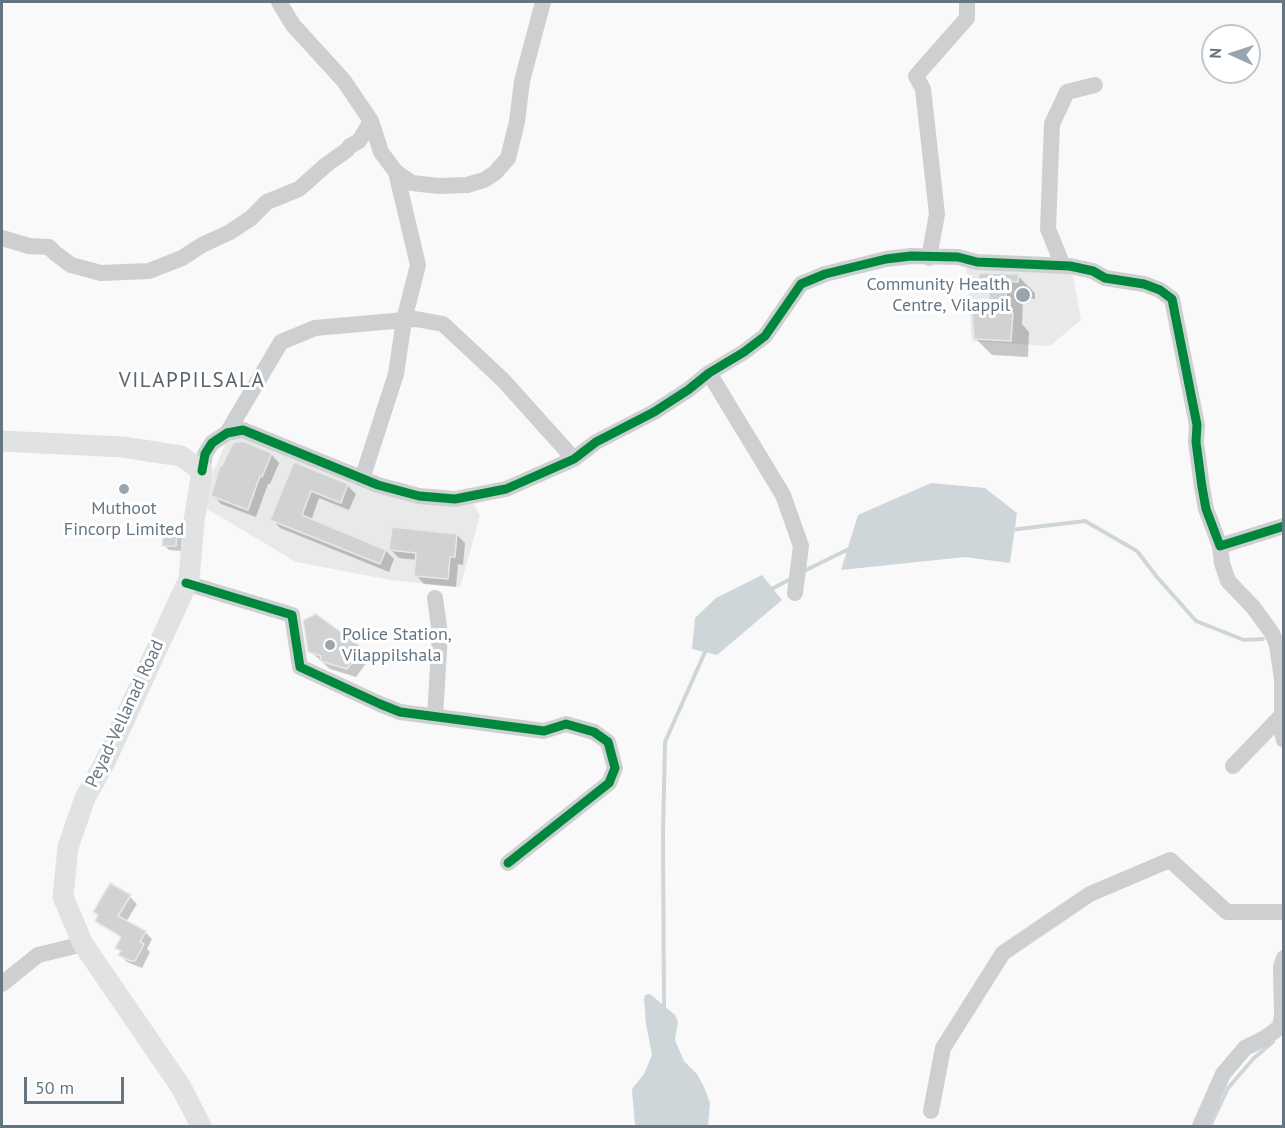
<!DOCTYPE html>
<html>
<head>
<meta charset="utf-8">
<style>
  body { margin:0 }
  #map { position:relative; width:1285px; height:1128px; overflow:hidden; background:#f9f9f9; font-family:"PT Sans",sans-serif }
  canvas { display:block }
  .frame { position:absolute; inset:0; border:3px solid #657683; pointer-events:none }
  .north { position:absolute; left:1201px; top:24px; width:60px; height:60px; box-sizing:border-box; background:#fff; border:2px solid #c1c8cd; border-radius:50%; rotate:273deg; font-size:16px; font-weight:700; line-height:24px; text-align:center; color:#657683 }
  .north::after { content:''; display:block; margin:auto; width:21px; height:27px; background:#99a4ac; clip-path:polygon(50% 0,100% 100%,50% 72%,0 100%) }
  .scale { position:absolute; left:24px; top:1077px; width:100px; height:27px; box-sizing:border-box; border:3px solid #657683; border-top:0; padding-left:8px; font-size:18px; line-height:21px; white-space:nowrap; color:#657683; -webkit-text-stroke:4px #fff; paint-order:stroke }
</style>
</head>
<body>
<div id="map">
<canvas width="1285" height="1128"></canvas>
<div class="frame"></div>
<div class="north">N</div>
<div class="scale">50 m</div>
</div>
<script>
const ctx = document.querySelector('canvas').getContext('2d');
ctx.lineJoin = 'round';
function fillPath(path, color) {
  ctx.fillStyle = color;
  ctx.fill(path, 'evenodd');
}
function poly(rows) {
  const path = new Path2D();
  for (const r of rows) {
    path.moveTo(r[0], r[1]);
    for (let i = 2; i < r.length; i += 2) path.lineTo(r[i], r[i + 1]);
  }
  return path;
}
function stroke(path, color, width, dash) {
  ctx.strokeStyle = color;
  ctx.lineWidth = width;
  ctx.lineCap = dash ? 'butt' : 'round';
  ctx.setLineDash(dash || []);
  ctx.stroke(path);
}
function label(font, color, halo, rows, align = 'center') {
  ctx.font = font + ' "PT Sans",sans-serif';
  ctx.lineWidth = 6;
  ctx.setLineDash([]);
  ctx.textBaseline = 'middle';
  ctx.strokeStyle = halo;
  ctx.fillStyle = color;
  for (const [text, x, y, turn = 0] of rows) {
    ctx.save();
    ctx.translate(x, y);
    ctx.rotate((+turn || 0) * Math.PI / 180);
    ctx.textAlign = isNaN(turn) ? turn : align;
    if (halo) ctx.strokeText(text, 0, 0);
    ctx.fillText(text, 0, 0);
    ctx.restore();
  }
}
fillPath(poly([
  [966,263,1072,270,1081,320,1050,346,972,341],
  [241,434,356,482,473,503,480,516,460,587,391,580,296,562,199,504,229,436]
]), '#e8e9e9');
fillPath(poly([
  [931,483,985,488,1017,513,1010,563,965,557,841,570,858,515],
  [762,575,782,600,717,655,692,649,695,618,716,598],
  [650,994,675,1015,678,1022,675,1040,684,1061,697,1074,704,1087,710,1103,708,1126,635,1126,632,1089,644,1074,652,1055,646,1024,644,1000,645,995]
]), '#ced6d9');
fillPath(poly([
  [1018,276,1035,293,1035,299,1023,298,1022,324,1029,332,1028,357,992,355,975,338,990,314,991,292,980,281],
  [271,454,279,463,270,484,268,484,256,517,221,504,213,495],
  [294,464,347,485,356,494,349,510,319,498,311,521,386,551,394,559,389,572,280,528,272,519],
  [177,529,182,535,181,551,169,550,164,545],
  [457,535,465,543,463,565,458,564,456,587,424,584,416,575,417,560,399,558,391,550],
  [316,616,370,658,356,677,330,669,310,651],
  [130,897,137,904,126,922,145,932,152,939,147,949,150,952,142,968,127,962,120,955,122,952,117,948,128,940,102,924,102,927,96,921,99,916,95,912]
]), '#0003');
stroke(poly([
  [1010,530,1085,521,1137,551,1157,577,1196,621,1244,640,1263,639],
  [804,571,851,548],
  [770,590,792,578],
  [664,1007,663,834,665,742,705,652,708,649],
  [1210,1126,1228,1088,1254,1058,1273,1042]
]), '#ced6d9', 4);
const building = poly([
  [979,273,1019,274,1018,282,1007,281,1005,313,1013,313,1011,341,974,339,972,312,988,312,990,282,978,282,979,273],
  [242,441,272,453,262,477,260,476,248,510,211,496,220,465,222,466,233,443,242,441],
  [294,462,348,484,341,503,311,491,302,515,386,550,380,564,270,520,294,462],
  [164,527,177,528,176,546,162,546,164,527],
  [392,527,457,534,455,557,450,557,448,579,414,576,416,553,389,550,392,527],
  [316,614,363,648,347,669,320,661,321,656,308,652,303,620,316,614],
  [110,883,131,895,118,916,146,931,140,942,144,944,135,961,130,961,118,955,121,951,115,948,121,937,95,921,98,915,93,912,110,883]
]);
fillPath(building, '#d0d2d3');
stroke(building, '#e8e8e8', 1.5);
stroke(poly([
  [279,2,293,25,344,81,371,121,381,152,396,172,412,183,439,186,467,185,484,180,495,173,508,158,517,122,522,81,543,2],
  [2,238,29,246,49,247,55,253,71,265,101,273,149,271,182,258,202,245,230,232,251,218,267,202,299,189,326,165,347,150,350,146,359,141,371,121],
  [929,258,937,214,923,89,916,76,967,18,967,2],
  [1063,266,1048,229,1052,124,1067,92,1095,85],
  [709,373,783,495,801,546,795,593],
  [227,433,281,342,315,328,416,319,443,324,503,380,574,459],
  [202,471,205,454,212,443,227,433,243,430,378,485,419,496,455,499,506,489,574,459,596,442,654,412,688,390,709,373,744,352,765,336,801,284,825,274,886,259,911,256,958,257,977,262,1070,266,1093,271,1105,278,1144,284,1160,290,1172,299,1197,425,1196,442,1202,487,1206,509,1220,546,1284,526],
  [362,479,396,374,404,320,418,265,396,172],
  [1220,546,1222,563,1228,581,1253,607,1272,633,1277,645,1282,679,1282,732,1284,740],
  [186,583,292,615,300,667,380,704,400,712,544,731,566,724,594,732,608,742,615,768,609,783,508,863],
  [435,598,440,634,435,716],
  [1233,766,1282,715],
  [2,984,38,955,83,944],
  [931,1111,943,1048,1003,953,1090,894,1170,860,1227,912,1284,912],
  [1200,1126,1223,1074,1245,1048,1265,1038,1280,1027,1282,1016,1281,967,1284,958]
]), '#cecfd0', 16);
stroke(poly([
  [2,441,123,447,181,456,202,471,194,521,189,579,104,764,85,798,68,847,63,897,83,944,181,1087,201,1126]
]), '#e1e2e2', 21);
stroke(poly([
  [202,471,205,454,212,443,227,433,243,430,378,485,419,496,455,499,506,489,574,459,596,442,654,412,688,390,709,373,744,352,765,336,801,284,825,274,886,259,911,256,958,257,977,262,1070,266,1093,271,1105,278,1144,284,1160,290,1172,299,1197,425,1196,442,1202,487,1206,509,1220,546,1284,526],
  [186,583,292,615,300,667,380,704,400,712,544,731,566,724,594,732,608,742,615,768,609,783,508,863]
]), '#00873e', 9);
for (const [x, y, r, color] of [
  [1023,295,8,"#99a4ac"],
  [124,489,6,"#99a4ac"],
  [330,645,6,"#99a4ac"]
]) {
  const dot = new Path2D();
  dot.arc(x, y, r, 0, 2 * Math.PI);
  ctx.fillStyle = color;
  ctx.fill(dot);
  stroke(dot, '#fff', 2);
}
label('18px', '#657683', '#fff', [
  ["Community Health",1010,285],
  ["Centre, Vilappil",1010,306],
  ["Muthoot",124,509,"center"],
  ["Fincorp Limited",124,530,"center"],
  ["Police Station,",342,635,"left"],
  ["Vilappilshala",342,656,"left"]
], 'right');
label('18px', '#657683', '#fff', [
  ["Peyad-Vellanad Road",125,714,-65]
]);
ctx.letterSpacing = '1.5px';
label('21px', '#57646e', '#fff', [
  ["VILAPPILSALA",192,381]
]);
ctx.letterSpacing = '0px';
</script>
</body>
</html>
